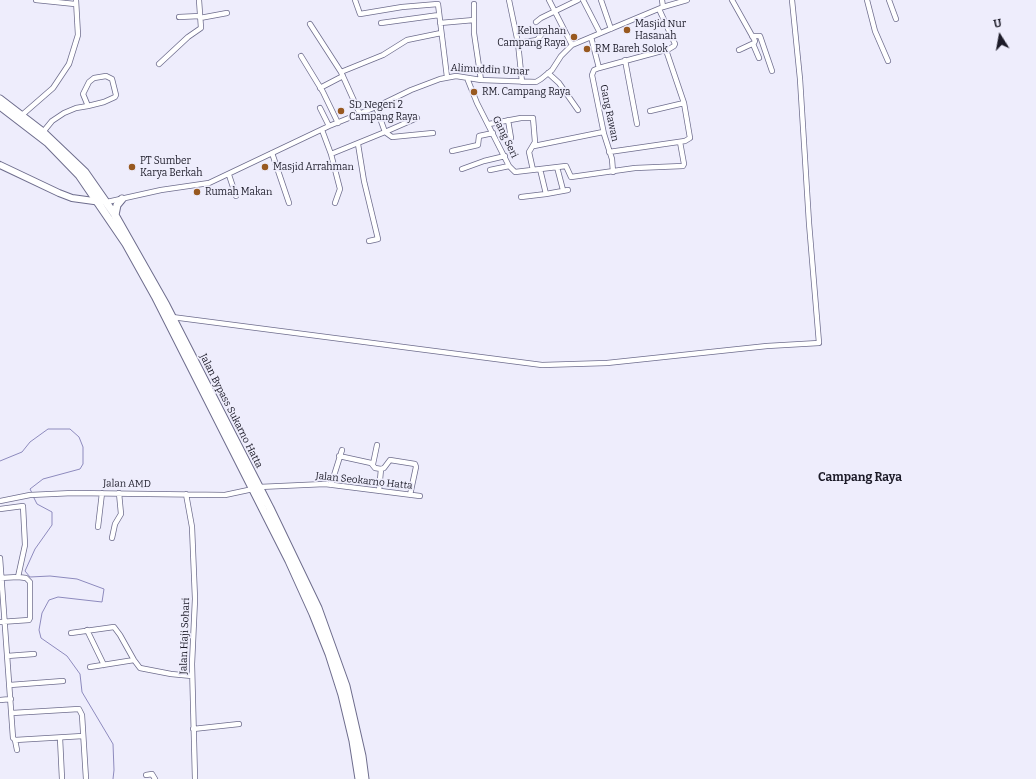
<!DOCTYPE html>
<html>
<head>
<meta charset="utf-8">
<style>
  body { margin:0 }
  #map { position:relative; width:1036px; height:779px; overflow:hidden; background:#eeedfc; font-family:Bitter,serif }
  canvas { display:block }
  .north { position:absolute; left:980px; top:16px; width:40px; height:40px; -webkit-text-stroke:3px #eeedfc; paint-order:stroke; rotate:349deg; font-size:11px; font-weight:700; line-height:16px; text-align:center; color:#1c1b28 }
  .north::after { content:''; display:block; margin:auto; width:14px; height:18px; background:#1c1b28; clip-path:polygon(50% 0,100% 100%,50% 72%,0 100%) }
</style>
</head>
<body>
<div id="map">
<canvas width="1036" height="779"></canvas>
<div class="north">U</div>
</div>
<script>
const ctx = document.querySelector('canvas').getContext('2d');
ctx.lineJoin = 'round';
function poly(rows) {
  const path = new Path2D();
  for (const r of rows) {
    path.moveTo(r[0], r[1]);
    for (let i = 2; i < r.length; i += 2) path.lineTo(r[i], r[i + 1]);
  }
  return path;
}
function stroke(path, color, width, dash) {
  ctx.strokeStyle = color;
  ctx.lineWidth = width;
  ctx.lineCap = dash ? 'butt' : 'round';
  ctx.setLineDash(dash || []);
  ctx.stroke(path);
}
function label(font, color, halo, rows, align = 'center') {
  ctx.font = font + ' Bitter,serif';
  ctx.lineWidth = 3.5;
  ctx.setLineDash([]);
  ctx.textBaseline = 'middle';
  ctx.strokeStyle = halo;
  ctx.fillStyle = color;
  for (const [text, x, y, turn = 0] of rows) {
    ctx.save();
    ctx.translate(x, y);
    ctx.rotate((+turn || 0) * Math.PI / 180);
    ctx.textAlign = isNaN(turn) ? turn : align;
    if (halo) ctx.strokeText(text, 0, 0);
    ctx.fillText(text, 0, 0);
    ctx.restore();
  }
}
stroke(poly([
  [0,461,22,452,30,442,48,429,70,429,79,437,83,447,83,464,80,469,43,479,30,489,32,493],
  [33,496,37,504,52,512,52,525,35,549,25,571,30,577,50,576,77,579,104,589,102,602,58,597,49,600,42,613,39,630,41,638,67,656,80,674,82,692,113,744,114,770,113,779]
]), '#8d8abd', 1);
const minor = poly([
  [36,0,75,4],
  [355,0,360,14,402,7,438,4,447,77],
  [509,0,518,43,522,82],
  [549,0,572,45],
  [583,0,600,33],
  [601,0,611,29],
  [662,0,663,7],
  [732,0,755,41,754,43,739,50],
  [867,0,875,31,888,61],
  [889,0,896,19],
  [474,4,474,33,481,80],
  [179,17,200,16],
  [200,18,227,13],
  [536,22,541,18,578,0],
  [381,23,439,15],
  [440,23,474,20],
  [310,24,341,72,360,114],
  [752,36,760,36,772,71],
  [591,37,599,68,594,70,592,75,604,134,612,159,613,172],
  [518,43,537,40,544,31],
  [753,44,759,58],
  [301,56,323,92,338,123],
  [625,60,637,124],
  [159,64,188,37,201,28,199,0],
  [599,68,669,49,674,46,675,44,659,9],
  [341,72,383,55,407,40,441,33],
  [548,73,559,83,578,110],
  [467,78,477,103,509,166,515,172,566,166,571,177,635,168,683,166,684,164,680,142],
  [320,88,343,76],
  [320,108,329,126],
  [650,111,684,103],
  [22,115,53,88,69,64,78,35,76,0],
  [417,118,385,132,392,137,433,133],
  [508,120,511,138],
  [489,124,521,118,533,118,535,142,529,152,533,170],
  [322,130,331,154,340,189,335,203],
  [43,132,52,121,64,113,76,108,88,106,104,102,115,97,116,95,112,79,106,76,94,78,89,82,83,94,88,106],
  [358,144,364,181,378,239,369,241],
  [534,146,603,132],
  [452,151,478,145,479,136,493,133],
  [609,152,685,141,690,138,684,103,666,50],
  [272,153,289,203],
  [331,154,385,132,376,107],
  [557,167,563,190],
  [462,169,484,161,505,156],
  [540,169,546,194,568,190],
  [490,170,509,166],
  [229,175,236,196],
  [521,197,546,194],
  [107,202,161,190,209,183,329,126,376,107,411,90,440,79,456,76,481,80,536,82,541,79,552,70,561,56,572,45,663,7,687,0],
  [172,317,542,365,607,363,767,346,819,343,809,223,800,79,792,0],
  [339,456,371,463,375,468,381,469,379,491],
  [373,464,377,445],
  [381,469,384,468,390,460,415,464,416,467,410,495],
  [331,485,342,450],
  [259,487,325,484,420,496],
  [186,494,192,527,195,599,192,664,195,779],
  [0,501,30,495,73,493,225,495,253,489],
  [0,509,23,506,25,545,18,577,0,578],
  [98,527,102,493],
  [112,538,115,524,121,514,119,493],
  [0,558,13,738,15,740,17,750],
  [0,622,29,620,30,618,30,582,26,578,18,577],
  [87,630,104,665],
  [71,633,114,627,120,635,134,660,140,668,171,674,192,676],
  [7,656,34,654],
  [90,667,134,660],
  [10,685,63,681],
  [0,700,11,699],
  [12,713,79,709,82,715,86,779],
  [193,729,239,724],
  [60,738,62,779],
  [15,740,83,736],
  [146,775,152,774,155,779]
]);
const major = poly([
  [0,165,59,193,72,198,101,202]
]);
const highway = poly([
  [0,99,43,132,85,172,115,215,166,305,270,508,318,608,346,686,362,756,365,779],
  [0,106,48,143,79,175,126,244,155,296,289,561,313,614,329,654,342,695,353,741,359,779],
  [115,215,117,205,122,199]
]);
stroke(minor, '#6e6d8d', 6);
stroke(major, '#6e6d8d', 8);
stroke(highway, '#6e6d8d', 9);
stroke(minor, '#fff', 4.5);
stroke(major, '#fff', 6);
stroke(highway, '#fff', 7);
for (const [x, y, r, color] of [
  [627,30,4,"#985920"],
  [574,37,4,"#985920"],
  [587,49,4,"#985920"],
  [474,92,4,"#985920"],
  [341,111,4,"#985920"],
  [132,167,4,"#985920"],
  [265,167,4,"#985920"],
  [197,192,4,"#985920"]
]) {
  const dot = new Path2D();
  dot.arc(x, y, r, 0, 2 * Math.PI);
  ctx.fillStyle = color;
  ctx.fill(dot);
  stroke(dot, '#eeedfc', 1.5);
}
label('10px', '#1c1b28', '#eeedfc', [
  ["Masjid Nur",635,24],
  ["Hasanah",635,36],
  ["Kelurahan",566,31,"right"],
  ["Campang Raya",566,43,"right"],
  ["RM Bareh Solok",595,49],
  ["RM. Campang Raya",482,92],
  ["SD Negeri 2",349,105],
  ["Campang Raya",349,117],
  ["PT Sumber",140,161],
  ["Karya Berkah",140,173],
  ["Masjid Arrahman",273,167],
  ["Rumah Makan",205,192]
], 'left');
label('10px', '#1c1b28', '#eeedfc', [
  ["Alimuddin Umar",490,70,3],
  ["Gang Rawan",609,113,78],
  ["Gang Seri",505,137,64],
  ["Jalan Bypass Sukarno Hatta",231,411,63],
  ["Jalan Seokarno Hatta",364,481,6],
  ["Jalan AMD",127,484,1],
  ["Jalan Haji Sohari",185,636,-88]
]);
label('bold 12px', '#1c1b28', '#eeedfc', [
  ["Campang Raya",860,478]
]);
</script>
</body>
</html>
